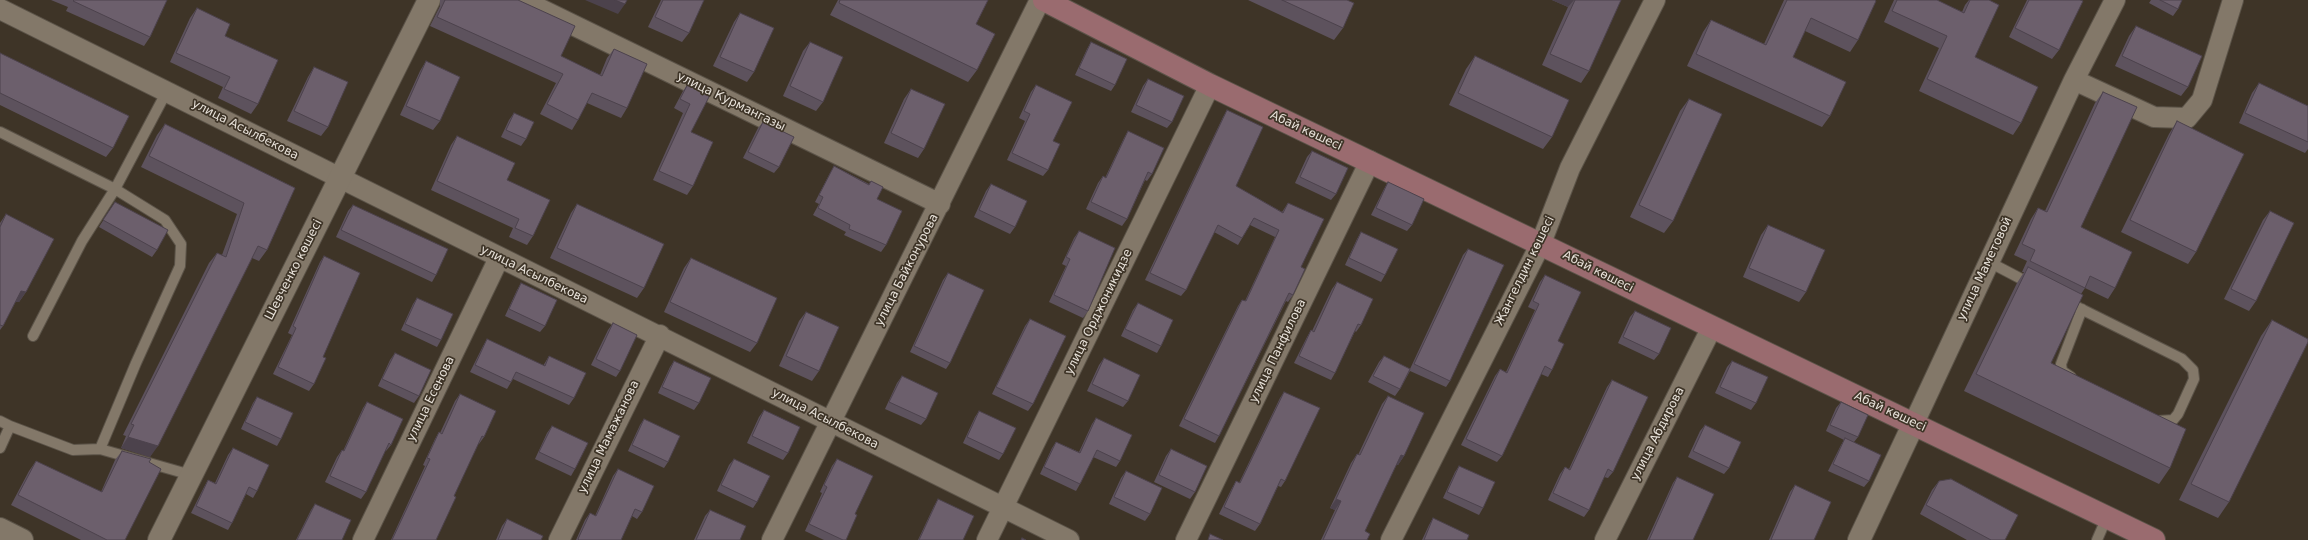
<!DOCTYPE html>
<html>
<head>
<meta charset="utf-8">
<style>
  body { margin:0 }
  canvas { display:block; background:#3e3427 }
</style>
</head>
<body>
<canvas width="2308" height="540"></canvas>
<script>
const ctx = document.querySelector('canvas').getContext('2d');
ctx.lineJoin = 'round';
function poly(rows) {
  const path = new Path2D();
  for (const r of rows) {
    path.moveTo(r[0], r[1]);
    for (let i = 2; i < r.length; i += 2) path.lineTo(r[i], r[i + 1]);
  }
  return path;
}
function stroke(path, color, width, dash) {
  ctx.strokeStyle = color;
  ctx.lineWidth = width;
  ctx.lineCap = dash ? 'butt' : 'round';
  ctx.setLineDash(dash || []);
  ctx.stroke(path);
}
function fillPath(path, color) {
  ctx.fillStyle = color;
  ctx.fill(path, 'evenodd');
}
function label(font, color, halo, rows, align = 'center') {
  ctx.font = font + ' "DejaVu Sans",sans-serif';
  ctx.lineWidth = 3.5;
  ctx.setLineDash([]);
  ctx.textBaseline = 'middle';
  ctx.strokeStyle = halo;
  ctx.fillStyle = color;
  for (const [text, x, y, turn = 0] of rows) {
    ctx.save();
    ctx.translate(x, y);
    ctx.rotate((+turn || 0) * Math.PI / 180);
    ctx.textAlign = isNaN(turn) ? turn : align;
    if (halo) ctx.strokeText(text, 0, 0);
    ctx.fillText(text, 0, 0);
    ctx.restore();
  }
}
const service = poly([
  [0,132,115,189,167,91],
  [1989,262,2031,284],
  [2065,301,2182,359,2193,370,2194,379,2178,414,2173,420,2158,421],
  [33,336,82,241,115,189,165,220,181,244,180,266,136,363,100,449],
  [2071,377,2062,371,2061,364,2082,309],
  [0,421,10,426,0,448],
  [10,426,73,450,100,449,191,475],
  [2097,540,2107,517]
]);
const minor = poly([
  [522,0,940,204],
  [0,9,1069,540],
  [2074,80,2154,117,2187,118,2202,100,2233,0],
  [1914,423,2074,80,2115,0],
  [363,540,499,258],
  [559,540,660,335],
  [772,540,1040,0],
  [987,540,1210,85],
  [1186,540,1370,161],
  [1391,540,1541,243,1570,168,1655,0],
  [1605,540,1711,329]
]);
const tertiary = poly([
  [0,529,22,540],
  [159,540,429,0],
  [1859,540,1914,423]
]);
const secondary = poly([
  [1044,0,1210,85,2154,540]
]);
stroke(service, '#5b5348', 12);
stroke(minor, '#5b5348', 22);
stroke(tertiary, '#5b5348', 24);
stroke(secondary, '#5b5348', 24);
stroke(service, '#837869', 10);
stroke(minor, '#837869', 20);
stroke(tertiary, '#837869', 22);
stroke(secondary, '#9a6b6f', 22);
fillPath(poly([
  [51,0,167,0,150,37,144,46,66,11,68,7],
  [440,0,518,0,561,56,600,75,607,58,614,49,627,108,621,118,587,103,578,120,572,130,540,114,556,83,430,26,440,6],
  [661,0,704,0,689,33,682,42,648,27],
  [838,0,988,0,976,24,977,70,968,82,830,15],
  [1248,0,1347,0,1343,28,1334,40],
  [1552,0,1621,0,1589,71,1581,83,1542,65,1568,7],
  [1784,0,1875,0,1858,40,1850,52,1805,31,1793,57,1830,116,1822,127,1687,66,1703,32,1711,20,1764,44],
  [1894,0,1937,0,1962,12,1965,5,1969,0,1989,0,1975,57,2021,123,2013,135,1919,91,1939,48,1884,22],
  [2027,0,2080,0,2059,50,2052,59,2009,37],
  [2151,0,2182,0,2178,9,2173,16,2149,3],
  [197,8,225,36,258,104,251,114,218,98,223,87,170,62,190,18],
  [740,13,754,72,747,82,713,66,734,22],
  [2136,26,2188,87,2181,96,2115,66,2129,36],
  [810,42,823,102,816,111,783,96,803,51],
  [1091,42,1115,85,1111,91,1075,75,1087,49],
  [0,53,113,148,106,157,0,105],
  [1475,56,1552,137,1543,149,1449,105,1466,69],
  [426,61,440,121,433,130,400,115,420,71],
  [314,67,328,127,321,136,287,121,308,77],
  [1148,79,1172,122,1167,128,1131,112,1143,86],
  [689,82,693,186,687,195,653,180,683,113,674,108,683,91],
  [2259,83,2308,106,2308,149,2305,153,2239,123,2252,93],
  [1036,85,1053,141,1048,170,1043,176,1007,160,1025,121,1019,118,1031,92],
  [911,89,924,149,918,158,884,143,904,99],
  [2103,92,2081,227,2115,288,2108,299,2085,288,2081,294,2051,363,2170,468,2159,484,1964,391,2017,283,2024,272,2022,272,2027,261,2014,255,2031,219,2038,208,2045,211,2095,103],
  [1689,99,1673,221,1664,233,1630,217,1680,111],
  [1227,110,1236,186,1282,212,1288,203,1301,267,1293,295,1288,302,1286,301,1219,436,1215,443,1179,426,1238,306,1242,300,1245,301,1275,237,1250,225,1238,245,1214,232,1186,290,1181,296,1145,280,1223,117],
  [514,113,526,139,521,146,501,137,509,120],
  [2177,121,2196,252,2188,264,2121,232,2169,134],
  [763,122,779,167,774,173,743,158,758,128],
  [165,124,295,188,267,250,259,261,252,258,150,457,121,448,126,436,123,435,209,263,217,253,222,255,237,214,141,167,157,135],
  [1128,131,1152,174,1147,181,1145,180,1127,219,1122,226,1086,209,1098,183,1103,176,1105,178,1124,138],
  [457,136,507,180,533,236,527,245,509,237,513,228,431,190,451,145],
  [1312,151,1336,194,1331,200,1295,183,1307,157],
  [834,166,869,184,871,181,877,199,886,245,881,252,844,235,846,232,813,215,819,204,815,202,830,173],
  [1388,182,1412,225,1407,231,1371,215,1384,189],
  [991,184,1015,227,1010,234,974,217,986,191],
  [115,202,157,250,152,257,99,227],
  [577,204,644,288,637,298,550,258,571,213],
  [353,205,436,275,432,282,336,237,348,211],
  [2270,211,2256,301,2249,311,2224,299,2263,220],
  [6,214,26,292,19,302,15,302,3,326,0,330,0,223],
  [1768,225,1806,292,1799,302,1743,277,1761,235],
  [1079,231,1088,311,1083,318,1049,302,1066,266,1062,264,1074,238],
  [1361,232,1385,275,1381,282,1345,265,1357,239],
  [1468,249,1450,381,1446,387,1410,371,1400,389,1395,396,1368,382,1379,362,1384,356,1410,369,1463,255],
  [324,256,323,357,314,384,309,391,273,374,292,335,288,333,320,262],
  [691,258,757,343,750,352,664,312,684,268],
  [948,273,950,363,946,369,910,352,943,280],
  [1545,275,1558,341,1552,370,1548,377,1541,374,1502,456,1497,462,1461,445,1495,376,1500,369,1506,372,1535,310,1528,307,1540,282],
  [1337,282,1361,325,1356,332,1355,331,1335,373,1331,380,1294,363,1307,337,1311,330,1312,331,1332,289],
  [521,283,545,326,540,332,505,316,517,290],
  [417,298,441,340,437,347,401,330,413,304],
  [1138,303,1161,346,1157,353,1121,336,1133,310],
  [1635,311,1659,354,1654,360,1618,343,1630,317],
  [806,312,819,371,812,381,779,366,799,321],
  [1030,319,1033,404,1028,411,992,394,1025,326],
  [2272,320,2229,502,2218,518,2179,500,2261,336],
  [613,323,620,371,616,377,591,365,608,330],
  [487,339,543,366,549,356,574,398,569,405,513,379,507,389,470,372,483,346],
  [395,353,419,396,414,403,378,386,390,360],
  [1104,358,1128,401,1123,407,1087,391,1099,365],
  [674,361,699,403,694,410,658,393,670,367],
  [1732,361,1756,403,1751,410,1715,393,1727,367],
  [902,376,926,419,921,425,885,409,897,383],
  [1612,380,1613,472,1608,478,1604,477,1589,510,1584,517,1548,500,1560,474,1565,467,1569,469,1607,387],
  [1284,392,1285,481,1281,487,1278,486,1260,524,1255,531,1219,514,1232,488,1236,481,1239,483,1280,398],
  [460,394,484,437,479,444,478,443,454,496,436,540,391,540,425,466,423,465,435,439,439,432,440,433,455,401],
  [1388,396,1404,456,1398,465,1396,464,1365,531,1367,540,1321,540,1335,510,1330,508,1351,463,1357,454,1358,455,1382,404],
  [257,397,281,439,277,446,241,429,253,403],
  [367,402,391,445,386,451,385,451,366,492,361,499,325,482,337,457,342,450,343,451,363,408],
  [1841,402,1858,437,1854,442,1869,481,1864,487,1828,471,1841,445,1844,440,1826,431,1836,408],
  [764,410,788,453,783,460,747,443,759,417],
  [979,411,1003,454,999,460,963,443,975,417],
  [1096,418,1120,461,1116,467,1093,457,1080,484,1076,491,1040,474,1052,448,1056,442,1079,452,1092,424],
  [644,419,668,462,664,468,628,451,640,425],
  [1705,425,1729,468,1724,474,1688,457,1700,431],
  [552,426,575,469,571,476,535,459,547,433],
  [233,448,257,491,253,498,246,494,232,523,228,530,191,513,204,487,208,480,215,483,228,455],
  [1171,449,1195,492,1190,499,1154,482,1166,456],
  [122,451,149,462,125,540,81,540,11,505,29,471,36,461,101,492,115,460],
  [734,459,757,502,753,508,717,491,729,465],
  [837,459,855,514,846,540,824,540,805,531,822,493,820,492,832,466],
  [1459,466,1483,508,1479,515,1443,498,1455,472],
  [618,469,642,512,637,519,632,516,621,540,576,540,585,520,590,513,595,516,613,476],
  [1126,471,1150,514,1145,521,1109,504,1121,478],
  [1677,477,1693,540,1647,540,1673,483],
  [1939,481,2005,540,1967,540,1920,514,1932,490],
  [1795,485,1814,540,1769,540,1790,492],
  [938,499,963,540,918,540,934,506],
  [315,504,342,540,296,540,311,510],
  [710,510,740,540,694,540,705,516],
  [1433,518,1467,540,1422,540,1429,525],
  [507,519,541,540,496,540,502,526]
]), '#5d525d');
fillPath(poly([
  [585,0,615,0,625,4,618,14],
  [1552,0,1574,0,1568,7],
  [21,291,26,292,19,302,13,302],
  [128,437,158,446,150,457,121,448],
  [1401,455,1404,456,1398,465,1395,464],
  [1336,499,1341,501,1335,510,1330,508]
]), '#4c424c');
const building = poly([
  [74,0,167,0,150,37,73,1,74,0],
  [445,0,518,0,575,26,561,56,602,76,614,49,647,64,627,108,592,93,578,120,547,104,563,74,437,17,445,0],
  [615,0,627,0,625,4,615,0],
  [663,0,704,0,689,33,655,17,663,0],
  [840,0,988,0,976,24,995,34,977,70,839,3,840,0],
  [1282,0,1347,0,1354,3,1343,28,1282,0],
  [1575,0,1621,0,1589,71,1550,54,1575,0],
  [1787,0,1875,0,1876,1,1858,40,1811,18,1793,57,1846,82,1830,116,1696,54,1711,20,1766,45,1787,0],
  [1897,0,1937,0,1964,13,1970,0,1989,0,1999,5,1975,57,2038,87,2021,123,1927,79,1947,36,1892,11,1897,0],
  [2029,0,2080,0,2083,1,2059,50,2015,28,2029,0],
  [2160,0,2182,0,2178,9,2160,0],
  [197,8,230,24,225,36,278,60,258,104,224,89,230,77,176,53,197,8],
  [740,13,774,28,754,72,720,57,740,13],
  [2136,26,2202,56,2188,87,2122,56,2136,26],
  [810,42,843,57,823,102,790,86,810,42],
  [1091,42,1127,59,1115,85,1079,68,1091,42],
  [0,53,129,116,113,148,0,93,0,53],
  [1475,56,1569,100,1552,137,1458,93,1475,56],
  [426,61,460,77,440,121,406,106,426,61],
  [314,67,348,82,328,127,294,111,314,67],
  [1148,79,1184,96,1172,122,1136,105,1148,79],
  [689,82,711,93,691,132,713,142,693,186,659,171,690,104,680,99,689,82],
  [2259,83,2308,106,2308,142,2245,113,2259,83],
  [1036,85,1072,102,1053,141,1060,144,1048,170,1012,153,1030,114,1024,111,1036,85],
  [911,89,945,104,924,149,891,133,911,89],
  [2103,92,2137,107,2081,227,2132,252,2115,288,2090,276,2085,288,2030,261,2035,250,2022,244,2038,208,2047,212,2103,92],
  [1689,99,1722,114,1673,221,1639,205,1689,99],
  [1227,110,1263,127,1236,186,1283,213,1288,203,1324,219,1301,267,1305,269,1293,295,1289,293,1219,436,1184,419,1242,300,1246,301,1279,230,1254,218,1242,238,1218,225,1186,290,1150,273,1227,110],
  [514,113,534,122,526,139,506,130,514,113],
  [2177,121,2244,154,2196,252,2130,220,2177,121],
  [763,122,794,137,779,167,748,152,763,122],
  [165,124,295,188,267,250,258,246,158,446,128,437,134,425,131,424,217,253,226,257,244,203,149,156,165,124],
  [1128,131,1164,148,1152,174,1148,172,1127,219,1091,202,1103,176,1106,178,1128,131],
  [457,136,515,163,507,180,550,200,533,236,515,228,519,219,437,181,457,136],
  [1312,151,1348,168,1336,194,1300,177,1312,151],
  [834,166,869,185,871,181,883,187,877,199,902,211,886,245,849,229,850,225,818,208,823,197,819,195,834,166],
  [1388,182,1424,199,1412,225,1376,208,1388,182],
  [991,184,1027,201,1015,227,979,210,991,184],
  [115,202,168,230,157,250,103,220,115,202],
  [577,204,664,244,644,288,557,248,577,204],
  [353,205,448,249,436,275,341,230,353,205],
  [2270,211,2294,223,2256,301,2231,289,2270,211],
  [6,214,54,239,26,292,21,291,3,326,0,325,0,227,6,214],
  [1768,225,1825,250,1806,292,1749,268,1768,225],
  [1079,231,1115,248,1088,311,1054,295,1070,259,1066,257,1079,231],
  [1361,232,1398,249,1385,275,1349,258,1361,232],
  [1468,249,1504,265,1450,381,1414,364,1468,249],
  [324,256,360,273,323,357,326,358,314,384,278,367,296,328,293,326,324,256],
  [691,258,777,298,757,343,670,302,691,258],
  [2028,267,2083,295,2051,363,2186,429,2170,468,1976,374,2028,267],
  [948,273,984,290,950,363,914,346,948,273],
  [1545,275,1581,292,1558,341,1564,344,1552,370,1545,366,1502,456,1466,439,1500,369,1507,373,1539,304,1533,301,1545,275],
  [1337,282,1373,299,1361,325,1358,324,1335,373,1299,356,1311,330,1314,332,1337,282],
  [521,283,557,300,545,326,509,309,521,283],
  [417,298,453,314,441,340,405,324,417,298],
  [1138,303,1173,320,1161,346,1125,329,1138,303],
  [1635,311,1671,328,1659,354,1623,337,1635,311],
  [806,312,839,327,819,371,786,356,806,312],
  [1030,319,1066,336,1033,404,996,387,1030,319],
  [2272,320,2308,339,2308,342,2229,502,2191,484,2272,320],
  [613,323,637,335,620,371,596,359,613,323],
  [487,339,545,366,549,356,586,373,574,398,516,372,511,382,475,365,487,339],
  [395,353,431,370,419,396,382,379,395,353],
  [1384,356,1410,369,1400,389,1373,376,1384,356],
  [1104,358,1140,375,1128,401,1092,384,1104,358],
  [674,361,711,378,699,403,662,387,674,361],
  [1732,361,1768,377,1756,403,1720,387,1732,361],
  [902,376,938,393,926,419,889,402,902,376],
  [1612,380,1648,397,1613,472,1608,469,1589,510,1553,493,1565,467,1570,470,1612,380],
  [1284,392,1320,408,1285,481,1281,479,1260,524,1224,507,1236,481,1240,483,1284,392],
  [460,394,496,411,484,437,482,436,454,496,456,497,436,540,392,540,430,459,427,458,439,432,442,434,460,394],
  [1388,396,1424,413,1404,456,1401,455,1365,531,1370,534,1367,540,1323,540,1341,501,1336,499,1357,454,1360,455,1388,396],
  [257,397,293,413,281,439,245,422,257,397],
  [367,402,403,419,391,445,389,443,366,492,330,476,342,450,344,451,367,402],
  [1841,402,1868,415,1858,437,1830,425,1841,402],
  [764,410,800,427,788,453,752,436,764,410],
  [979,411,1016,428,1003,454,967,437,979,411],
  [1096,418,1132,435,1120,461,1097,450,1080,484,1044,467,1056,442,1080,453,1096,418],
  [644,419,680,436,668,462,632,445,644,419],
  [1705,425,1741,442,1729,468,1693,451,1705,425],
  [552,426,588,443,575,469,539,452,552,426],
  [1845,438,1881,455,1869,481,1833,464,1845,438],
  [233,448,269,465,257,491,249,487,232,523,196,506,208,480,216,484,233,448],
  [1171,449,1207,466,1195,492,1159,475,1171,449],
  [122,451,151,459,149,462,161,469,125,540,107,540,18,495,36,461,102,492,122,451],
  [734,459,770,476,757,502,721,485,734,459],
  [837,459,873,476,855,514,857,515,846,540,843,540,809,524,827,487,824,485,837,459],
  [1459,466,1495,482,1483,508,1447,492,1459,466],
  [618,469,654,486,642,512,635,509,621,540,579,540,578,539,590,513,596,516,618,469],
  [1126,471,1162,488,1150,514,1114,497,1126,471],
  [1677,477,1714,494,1693,540,1649,540,1677,477],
  [1951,479,2018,515,2005,540,1991,540,1926,505,1939,481,1951,479],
  [1795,485,1831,502,1814,540,1771,540,1795,485],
  [938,499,974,516,963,540,919,540,938,499],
  [315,504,351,520,342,540,297,540,315,504],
  [710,510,746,526,740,540,696,540,710,510],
  [1433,518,1469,535,1467,540,1424,540,1433,518],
  [507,519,543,536,541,540,498,540,507,519],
  [1210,534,1223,540,1208,540,1210,534],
  [1022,538,1026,540,1021,540,1022,538]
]);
fillPath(building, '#6c5f6c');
stroke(building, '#4c424c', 1);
label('12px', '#e9e3db', '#3e3427', [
  ["улица Курмангазы",731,102,26],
  ["улица Асылбекова",245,130,27],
  ["Абай көшесі",1306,131,25],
  ["улица Маметовой",1985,269,-65],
  ["Шевченко көшесі",294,270,-63],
  ["улица Байконурова",907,270,-63],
  ["Жангелдин көшесі",1525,271,-64],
  ["Абай көшесі",1598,272,27],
  ["улица Асылбекова",534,275,26],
  ["улица Орджоникидзе",1099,312,-64],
  ["улица Панфилова",1278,351,-64],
  ["улица Есенова",431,399,-64],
  ["Абай көшесі",1890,412,25],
  ["улица Асылбекова",825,419,27],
  ["улица Абдирова",1658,434,-63],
  ["улица Мамажанова",609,437,-64]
]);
</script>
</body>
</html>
